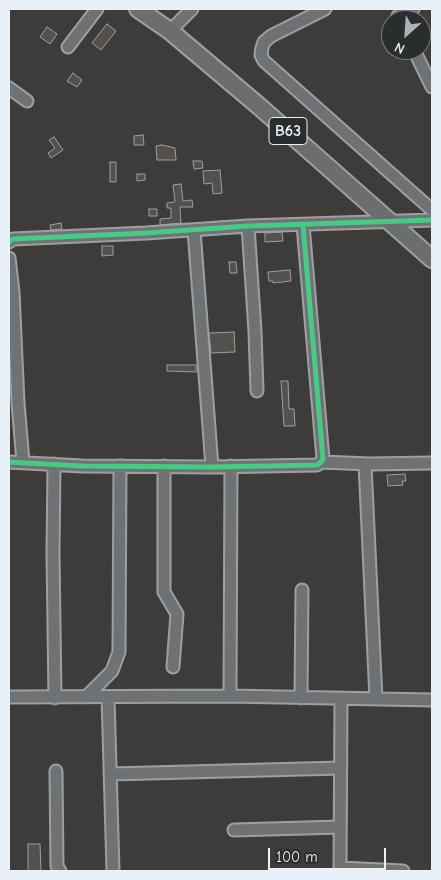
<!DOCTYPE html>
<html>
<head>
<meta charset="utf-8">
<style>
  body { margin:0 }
  #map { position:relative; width:441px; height:880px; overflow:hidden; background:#3d3c3b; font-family:"Comic Neue",sans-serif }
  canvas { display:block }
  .frame { position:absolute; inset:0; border:10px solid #e8f1f8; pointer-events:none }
  .north { position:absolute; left:381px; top:10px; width:50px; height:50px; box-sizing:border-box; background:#2a2d2e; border:1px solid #767b7f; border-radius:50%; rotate:206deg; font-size:14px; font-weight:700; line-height:20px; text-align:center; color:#e8f1f8 }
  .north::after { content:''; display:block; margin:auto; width:18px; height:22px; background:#acb2b6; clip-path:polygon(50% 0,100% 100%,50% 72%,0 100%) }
  .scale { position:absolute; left:268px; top:848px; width:118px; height:22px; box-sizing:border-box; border:2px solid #e8f1f8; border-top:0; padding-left:6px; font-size:15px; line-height:18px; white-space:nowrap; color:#e8f1f8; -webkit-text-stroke:4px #2a2d2e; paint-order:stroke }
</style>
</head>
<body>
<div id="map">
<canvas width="441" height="880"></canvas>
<div class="frame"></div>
<div class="north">N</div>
<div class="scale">100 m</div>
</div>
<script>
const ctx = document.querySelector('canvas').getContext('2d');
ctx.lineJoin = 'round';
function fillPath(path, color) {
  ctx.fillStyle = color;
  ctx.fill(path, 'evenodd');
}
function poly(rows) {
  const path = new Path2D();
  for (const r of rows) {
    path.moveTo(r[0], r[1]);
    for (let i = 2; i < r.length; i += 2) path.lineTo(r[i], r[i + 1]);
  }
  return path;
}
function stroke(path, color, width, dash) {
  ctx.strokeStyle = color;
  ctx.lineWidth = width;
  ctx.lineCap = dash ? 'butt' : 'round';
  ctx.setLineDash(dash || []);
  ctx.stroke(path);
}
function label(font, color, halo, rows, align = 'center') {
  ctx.font = font + ' "Comic Neue",sans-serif';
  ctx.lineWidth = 4;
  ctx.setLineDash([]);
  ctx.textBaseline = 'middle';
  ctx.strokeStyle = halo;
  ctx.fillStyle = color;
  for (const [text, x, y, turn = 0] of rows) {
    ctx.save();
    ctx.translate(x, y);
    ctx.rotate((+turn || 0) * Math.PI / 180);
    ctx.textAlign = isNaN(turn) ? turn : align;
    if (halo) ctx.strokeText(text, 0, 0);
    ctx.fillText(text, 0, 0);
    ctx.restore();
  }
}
const building = poly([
  [107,24,116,31,101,50,92,43,107,24],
  [47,27,57,34,50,44,40,37,47,27],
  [73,73,82,80,77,87,67,81,73,73],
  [143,135,144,145,134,145,134,136,143,135],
  [54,137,63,150,51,158,48,153,55,148,49,140,54,137],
  [162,145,175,148,176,160,157,160,156,146,162,145],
  [193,161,202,161,203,168,194,169,193,161],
  [110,162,116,162,116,182,110,182,110,162],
  [220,170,222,193,213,194,212,183,204,184,203,171,220,170],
  [137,174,145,174,145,180,137,181,137,174],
  [181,184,183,201,192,200,193,207,180,207,181,223,160,225,160,219,171,218,171,208,167,208,167,203,175,202,173,185,181,184],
  [149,209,157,209,157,216,149,216,149,209],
  [61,223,62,229,51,230,50,225,61,223],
  [282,232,283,241,265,242,265,233,282,232],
  [102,246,113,246,113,255,102,256,102,246],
  [229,262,236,262,237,273,230,273,229,262],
  [290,270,291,281,273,283,273,281,269,281,268,272,290,270],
  [234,332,235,352,211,353,209,333,234,332],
  [167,365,196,365,196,372,167,371,167,365],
  [281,381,288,381,289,409,294,409,295,426,284,426,281,381],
  [405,474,406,481,402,481,403,485,388,486,387,475,405,474],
  [28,844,40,844,41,871,28,871,28,844]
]);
fillPath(building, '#54504e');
stroke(building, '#9e9fa0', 1);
const minor = poly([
  [325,9,271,36,264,42,262,48,261,55,264,61,432,210],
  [398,16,413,9],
  [170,31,192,9],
  [68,47,97,9],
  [414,50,432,87],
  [9,88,27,101],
  [248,226,255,331,257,391],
  [194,230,212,467],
  [9,242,13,239,146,233,248,226,432,220],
  [9,258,13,292,18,403,23,462],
  [9,462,82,466,212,467,317,465,321,462,323,459,303,225],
  [321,462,370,464,432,463],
  [54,464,53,553,55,698],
  [365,464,376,699],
  [164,466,164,592,177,614,173,667],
  [230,696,231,466],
  [9,697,230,696,432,700],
  [86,697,112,671,119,652,120,466],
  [108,697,113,871],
  [301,698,302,590],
  [56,771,57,866,60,871],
  [111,774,341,768],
  [234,830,340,827],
  [340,868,403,871],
  [340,871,341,698]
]);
const highway = poly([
  [138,9,170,31,260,107,432,259]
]);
stroke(minor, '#9e9fa0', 15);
stroke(highway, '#9e9fa0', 20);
stroke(minor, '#6f7275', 11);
stroke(highway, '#6c6e6d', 16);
stroke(poly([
  [9,242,13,239,146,233,248,226,432,220],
  [9,462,82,466,212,467,317,465,321,462,323,459,303,225]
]), '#46c982', 5);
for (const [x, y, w] of [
  [288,131,38]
]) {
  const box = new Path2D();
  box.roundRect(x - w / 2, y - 13.5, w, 27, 4);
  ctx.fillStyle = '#2a2d2e';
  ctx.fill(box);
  stroke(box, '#e8f1f8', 1);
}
label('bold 16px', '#e8f1f8', null, [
  ["B63",288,131]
]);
</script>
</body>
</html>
